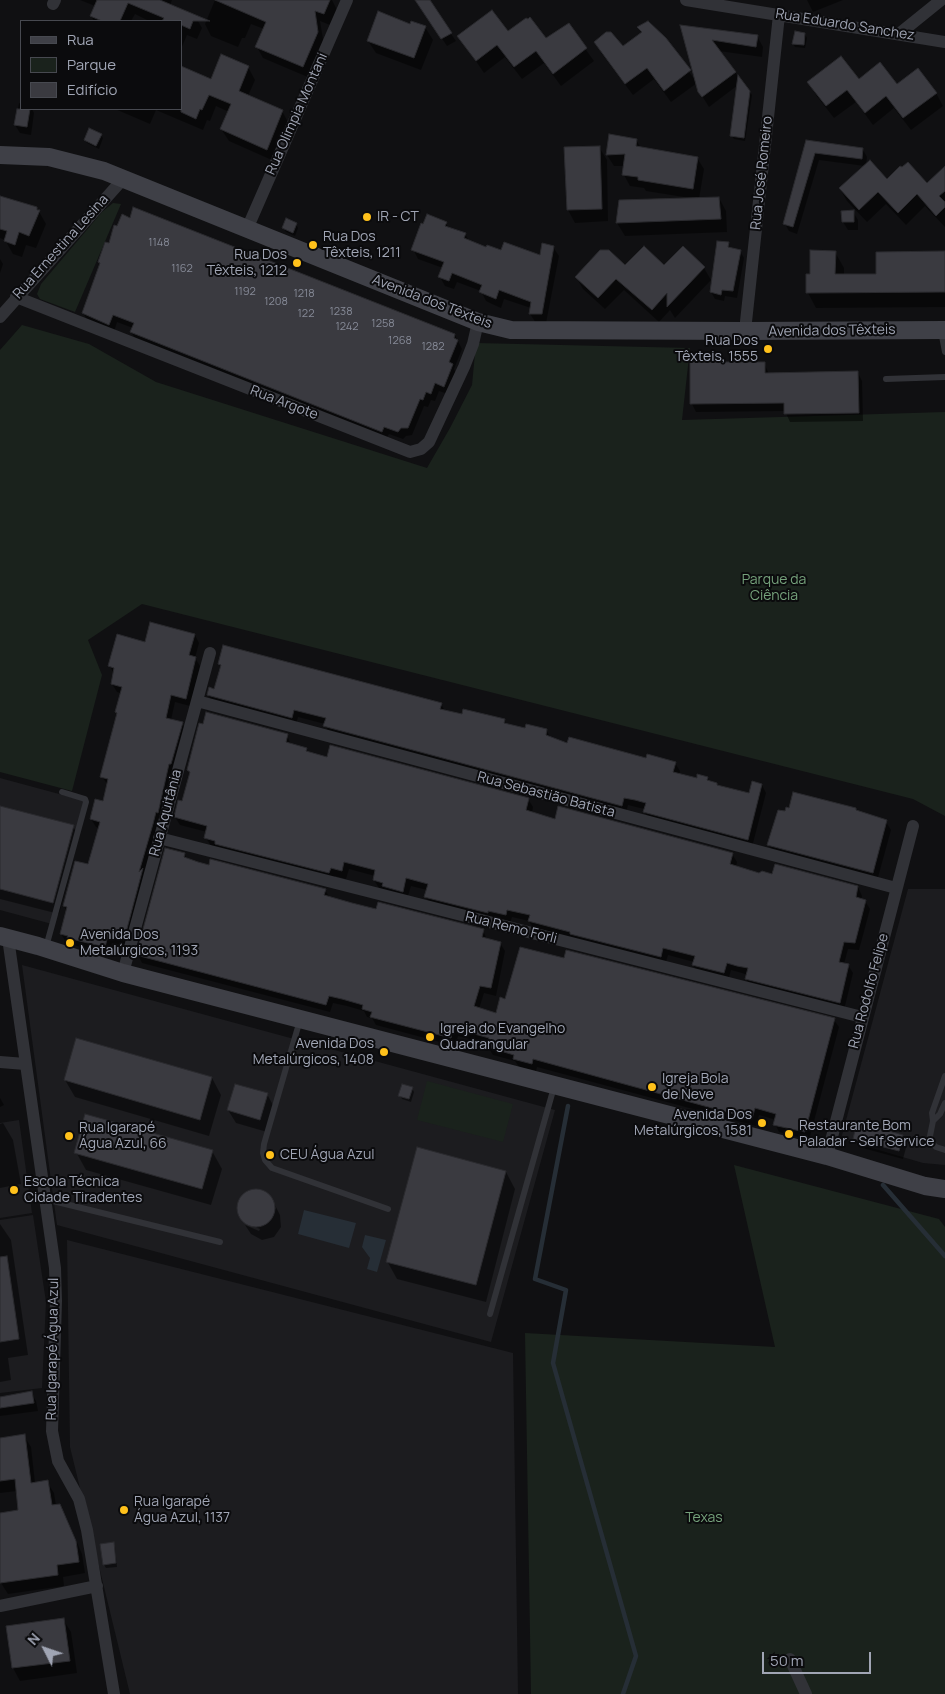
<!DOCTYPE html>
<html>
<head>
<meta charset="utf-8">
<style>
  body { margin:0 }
  #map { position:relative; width:945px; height:1694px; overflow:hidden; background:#101012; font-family:Manrope,sans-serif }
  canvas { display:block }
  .legend { position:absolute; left:20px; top:20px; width:162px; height:90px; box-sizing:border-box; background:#0b0b0d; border:1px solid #474950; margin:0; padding:6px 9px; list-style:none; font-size:15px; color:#a0a5b4 }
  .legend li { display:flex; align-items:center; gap:10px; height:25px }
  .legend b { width:25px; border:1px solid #474950 }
  .north { position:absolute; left:20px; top:1624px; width:50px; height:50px; -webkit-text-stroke:4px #0b0b0d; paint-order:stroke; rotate:311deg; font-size:14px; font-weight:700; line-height:20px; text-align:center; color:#a0a5b4 }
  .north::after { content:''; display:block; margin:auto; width:18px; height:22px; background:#a0a5b4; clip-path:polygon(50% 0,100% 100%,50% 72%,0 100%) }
  .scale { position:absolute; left:762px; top:1652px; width:109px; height:22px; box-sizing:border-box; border:2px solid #a0a5b4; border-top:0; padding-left:6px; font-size:15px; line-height:18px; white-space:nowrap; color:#a0a5b4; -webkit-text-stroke:4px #0b0b0d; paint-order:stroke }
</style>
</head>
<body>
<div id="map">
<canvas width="945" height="1694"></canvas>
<ul class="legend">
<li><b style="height:6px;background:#3f4047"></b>Rua</li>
<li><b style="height:14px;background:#1a221c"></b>Parque</li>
<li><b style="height:14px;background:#3a3a40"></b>Edifício</li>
</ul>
<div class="north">N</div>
<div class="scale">50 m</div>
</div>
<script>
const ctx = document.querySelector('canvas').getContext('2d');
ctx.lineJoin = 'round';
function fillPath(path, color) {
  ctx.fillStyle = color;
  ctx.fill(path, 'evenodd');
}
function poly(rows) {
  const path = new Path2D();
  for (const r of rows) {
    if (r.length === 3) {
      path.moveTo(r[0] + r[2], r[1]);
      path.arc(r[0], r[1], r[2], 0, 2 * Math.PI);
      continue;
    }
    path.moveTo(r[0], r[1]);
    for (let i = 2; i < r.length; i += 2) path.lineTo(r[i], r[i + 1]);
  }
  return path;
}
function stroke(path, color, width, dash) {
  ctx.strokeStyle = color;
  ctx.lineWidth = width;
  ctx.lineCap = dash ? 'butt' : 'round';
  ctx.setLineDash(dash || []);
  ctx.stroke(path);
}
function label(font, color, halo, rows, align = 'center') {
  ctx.font = font + ' Manrope,sans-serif';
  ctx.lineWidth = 4;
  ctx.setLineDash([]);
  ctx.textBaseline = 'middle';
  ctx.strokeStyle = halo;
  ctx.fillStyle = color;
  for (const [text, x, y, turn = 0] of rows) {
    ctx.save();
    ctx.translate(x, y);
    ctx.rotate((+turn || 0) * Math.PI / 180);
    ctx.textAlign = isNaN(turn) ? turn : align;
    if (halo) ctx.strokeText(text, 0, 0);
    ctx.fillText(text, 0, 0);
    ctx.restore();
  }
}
fillPath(poly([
  [0,778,85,801,52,924,0,910],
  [908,889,945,889,945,1165,923,1163,841,1139],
  [22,965,555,1110,491,1342,57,1225],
  [19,1120,32,1213,0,1218,0,1123],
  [33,1215,46,1302,42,1388,0,1393,0,1220],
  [67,1240,513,1353,518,1694,130,1694,70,1447]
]), '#1c1c1f');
fillPath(poly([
  [113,203,121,204,75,312,40,299,37,294,41,284,102,212],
  [22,325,89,344,156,382,427,468,450,428,472,385,476,343,690,348,682,420,945,412,945,816,913,799,142,604,88,640,102,675,72,791,0,772,0,350],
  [427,1081,513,1104,503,1142,417,1120],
  [734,1165,939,1219,945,1227,945,1694,531,1694,525,1333,775,1347]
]), '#1a221c');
fillPath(poly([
  [304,1210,356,1223,349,1248,298,1234],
  [365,1235,386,1240,377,1272,367,1269,370,1258,362,1247]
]), '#262e36');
fillPath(poly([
  [80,0,172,0,170,5,195,16,202,28,197,39,187,35,181,49,181,21,149,21,135,14,131,21,94,21,91,16,95,6],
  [215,0,332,0,337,10,330,25,320,21,324,45,310,78,263,58,257,47,264,29,251,24,245,38,242,38,238,47,211,36,205,24],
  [416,0,427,0,456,41,447,46],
  [807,0,843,0,813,12],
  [410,25,425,27,433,40,421,70,376,53,368,41],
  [568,25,594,61,561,86,544,63,522,79,505,57,484,73,459,36,507,33,546,39],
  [682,26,757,36,763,47,762,57,719,51,752,95,745,141,734,139,732,136,738,85,709,107,699,91,697,83,671,102,654,79,633,95,602,54,595,42,623,48,642,34,639,27,665,39,695,80],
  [805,34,807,38,805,48,795,47,793,44],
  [248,67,255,80,248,96,282,111,289,124,274,161,229,141,221,129,229,112,216,106,210,121,207,120,203,130,156,110,150,124,115,109,181,109,211,80],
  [859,80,936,93,943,106,911,130,894,108,873,125,856,102,834,118,816,95,809,82],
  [19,103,21,104,21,109,32,109,34,113,31,135,20,133,15,125],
  [101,135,103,138,99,149,87,143,85,140],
  [636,140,641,148,697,158,704,169,699,199,719,198,726,211,727,232,625,236,617,223,690,198,646,191,644,188,630,186,624,175,625,166,614,166,607,155],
  [807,141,863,150,867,157,866,165,887,180,902,169,927,184,945,168,945,227,925,206,906,225,886,204,867,222,847,201,840,189,865,166,819,160,797,234,789,231,785,224],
  [599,147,607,160,608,221,575,223,568,210],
  [0,197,37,208,46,224,36,248,26,245,22,257,13,254,5,240,0,238],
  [134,208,455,335,462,349,454,369,456,373,448,394,439,391,435,401,431,400,428,407,424,406,412,435,406,436,403,439,389,434,386,439,136,340,131,332,133,328,117,322,114,332,88,321,83,313,101,265,99,262,117,228,131,219],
  [853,212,858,220,858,230,848,230,843,222],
  [446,223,449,229,465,234,469,241,487,248,541,257,553,247,559,256,546,323,536,323,530,314,531,308,504,299,501,308,492,304,486,301,481,291,457,282,454,289,445,286,440,277,443,268,418,259,413,249],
  [296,224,298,228,295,236,286,232,283,228],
  [728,244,731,249,740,251,744,258,737,298,725,296,724,301,715,299,711,292],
  [835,252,844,268,844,275,877,275,945,253,945,307,816,308,808,293,811,275],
  [0,259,3,264,0,273],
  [625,267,704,268,711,280,675,318,670,310,659,322,624,290,605,309,583,289,576,277],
  [691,363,764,363,769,374,858,373,862,381,863,421,790,422,785,411,696,412,692,404],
  [195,635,199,643,195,658,200,666,190,706,175,702,171,720,182,723,186,731,128,947,112,943,109,954,73,945,66,942,61,934,67,912,64,906,89,866,99,828,96,827,91,819,104,802,108,785,102,777,118,716,116,712,121,693,117,692,112,684,114,674,110,666,146,644],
  [219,664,441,704,445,711,463,716,504,720,507,725,526,730,546,730,551,738,568,744,675,763,680,771,679,775,697,780,707,778,710,782,718,786,749,795,762,785,766,793,752,847,649,820,645,812,645,809,640,808,628,805,626,813,329,734,325,724,298,717,296,725,213,703,208,695,215,690,221,667],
  [287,735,291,745,306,749,308,753,528,799,533,807,532,813,555,820,732,854,737,862,736,867,759,874,858,887,862,896,861,900,865,901,870,909,859,950,848,949,844,964,848,965,853,973,844,1010,751,987,746,979,747,975,742,973,731,970,728,981,698,973,693,965,694,962,668,955,665,965,534,929,529,921,512,917,510,923,430,905,426,897,427,890,411,886,407,899,379,888,374,880,375,876,349,869,346,879,335,876,334,880,211,846,206,838,207,832,180,825,175,817,183,802,191,775,188,770],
  [0,807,73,826,79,837,59,914,0,899],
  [857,812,886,822,891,830,877,881,773,853,769,845],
  [184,854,188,860,198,863,325,890,330,898,377,911,483,930,487,940,500,943,505,951,496,996,484,993,479,1009,497,1014,834,1020,839,1027,809,1140,779,1132,775,1124,776,1120,759,1115,756,1126,537,1067,536,1071,519,1067,515,1061,493,1055,488,1047,489,1044,458,1036,455,1046,376,1025,372,1018,367,1017,364,1011,347,1006,333,1003,330,1012,142,963,138,955],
  [77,1040,212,1078,221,1095,209,1136,75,1097,65,1080],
  [412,1088,414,1092,411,1102,402,1099,400,1095],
  [267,1094,274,1107,267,1132,236,1123,228,1110],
  [0,1098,4,1105,0,1107],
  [3,1123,13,1140,21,1184,0,1188,0,1124],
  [903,1136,907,1144,903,1159,859,1147,854,1139],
  [212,1151,222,1169,211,1205,86,1170,76,1152],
  [506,1172,515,1189,486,1302,397,1279,387,1261],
  [258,1190,264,1192,273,1201,280,1215,281,1227,274,1237,262,1240,251,1234,245,1225,259,1231,260,1229,243,1222,238,1209,238,1203,246,1193],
  [0,1224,11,1240,28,1355,8,1358,11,1380,0,1382],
  [31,1393,36,1401,38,1411,0,1416,0,1398],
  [24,1436,31,1447,35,1483,47,1482,54,1493,56,1506,59,1505,66,1517,82,1554,85,1573,63,1577,64,1586,8,1594,1,1583,0,1575,0,1514,19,1511,17,1491,0,1493,0,1439],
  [113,1544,115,1547,117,1567,106,1568,104,1565],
  [63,1619,71,1632,77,1673,20,1681,13,1668,7,1627]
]), '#0007');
stroke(poly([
  [568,1106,535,1279,566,1290,553,1363,636,1656,623,1694],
  [883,1185,945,1256]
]), '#262e36', 4.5);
const building = poly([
  [97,0,160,0,210,21,193,21,190,29,181,25,181,21,162,21,164,18,128,3,120,21,102,21,90,16,97,0],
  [215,0,330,0,324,14,315,11,318,32,303,67,255,47,266,22,215,0],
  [415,0,430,0,452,33,441,39,415,0],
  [492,10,508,31,526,18,528,19,530,17,546,38,569,23,587,48,553,74,536,51,514,67,497,45,476,61,457,36,492,10],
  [378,11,410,24,411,21,426,26,414,58,367,41,378,11],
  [648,21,666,38,691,70,664,91,647,68,625,84,594,42,606,32,611,32,623,46,642,32,637,27,648,21],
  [680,25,758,35,756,47,712,40,736,72,702,97,698,92,680,25],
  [795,31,805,33,804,45,792,44,795,31],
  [221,54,249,66,239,91,283,110,267,150,220,129,231,104,209,95,202,110,200,109,196,119,181,112,181,66,211,79,221,54],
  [841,56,859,79,880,62,897,84,918,68,937,93,903,118,886,96,865,113,847,90,826,106,807,82,841,56],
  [738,75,750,91,744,138,730,136,738,75],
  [17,109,30,109,27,127,14,125,17,109],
  [89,128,102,134,96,146,84,140,89,128],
  [609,134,637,139,636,146,698,157,693,189,638,180,638,177,622,175,625,154,606,155,609,134],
  [806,140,863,148,862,159,815,153,793,227,783,224,806,140],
  [600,146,602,209,567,210,564,147,600,146],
  [870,160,887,179,900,166,902,167,908,162,927,183,945,166,945,191,939,196,945,202,945,207,936,216,917,194,898,213,878,192,859,210,839,188,870,160],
  [0,196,37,207,37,210,40,210,29,236,19,232,15,245,4,241,7,231,0,229,0,196],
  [719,197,721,219,616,223,619,200,719,197],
  [133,207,455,334,454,338,458,340,449,362,453,364,444,387,435,383,431,394,426,392,423,400,420,399,408,428,401,428,398,432,384,427,382,432,130,332,134,323,113,315,109,325,82,313,100,263,98,262,105,242,109,243,114,225,117,226,122,214,130,218,133,207],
  [854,210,854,222,842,222,841,211,854,210],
  [427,214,447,222,445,226,466,233,464,238,486,247,487,245,501,250,504,242,540,255,542,243,554,246,542,314,529,314,531,302,499,290,496,299,479,292,482,285,452,273,449,281,438,277,444,262,411,250,421,223,423,224,427,214],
  [286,218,297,223,293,233,282,228,286,218],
  [717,241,729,242,728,247,741,250,733,291,722,290,721,295,710,292,717,241],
  [644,246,664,265,683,246,705,267,667,307,667,293,652,310,616,279,598,298,575,277,600,250,609,250,625,265,644,246],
  [810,250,836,251,835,274,876,274,876,252,945,251,945,292,806,293,806,274,810,274,810,250],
  [690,362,765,362,765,373,858,371,859,413,784,414,784,403,690,404,690,362],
  [150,622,195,634,189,655,196,657,186,699,171,695,166,718,183,722,171,764,169,764,158,813,156,812,153,824,139,872,143,868,124,940,108,936,105,947,67,938,68,936,60,934,67,907,63,906,75,861,88,864,100,822,90,819,95,799,103,801,108,779,100,777,117,713,115,712,122,687,111,684,114,668,108,666,117,634,145,642,150,622],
  [223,645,442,703,440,709,462,714,463,709,505,719,504,723,525,728,526,724,547,729,546,735,567,743,569,737,646,758,647,754,676,762,673,772,697,778,697,774,708,777,707,780,717,783,717,785,749,793,752,781,762,784,748,840,643,812,646,803,635,800,624,798,622,806,323,726,326,718,294,710,292,718,207,695,209,687,214,689,221,665,218,664,223,645],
  [206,712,288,734,286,742,307,748,306,751,327,757,330,745,529,798,526,810,555,819,558,806,733,853,730,864,759,873,762,871,772,874,775,864,858,886,856,897,866,900,855,943,844,942,839,962,849,964,840,1003,745,979,748,968,737,966,727,963,724,973,692,965,695,956,663,948,661,957,570,934,570,932,528,921,530,915,507,910,506,915,488,911,488,913,424,897,428,884,406,878,403,892,382,886,383,883,373,880,375,870,344,862,342,871,331,868,329,873,215,844,215,841,204,838,207,826,174,817,178,800,182,801,190,772,187,770,199,723,203,724,206,712],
  [793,792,856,808,856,810,887,820,873,873,767,845,778,810,785,811,786,807,789,808,793,792],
  [0,806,74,825,53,903,0,889,0,806],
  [165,848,185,853,184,857,198,862,209,865,210,859,326,889,324,895,352,903,376,909,378,902,484,929,482,937,501,942,491,988,480,986,474,1006,496,1013,500,997,505,999,520,947,564,958,566,950,835,1018,805,1132,773,1125,776,1114,755,1108,752,1119,533,1059,532,1064,513,1059,514,1055,487,1047,489,1038,453,1028,451,1038,370,1017,372,1012,362,1009,363,1005,342,999,329,996,326,1005,136,955,165,848],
  [76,1038,212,1077,200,1120,64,1080,76,1038],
  [235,1084,268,1093,260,1120,227,1110,235,1084],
  [402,1084,413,1087,409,1099,398,1096,402,1084],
  [85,1114,213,1150,202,1189,74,1153,85,1114],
  [857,1122,903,1135,899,1151,853,1139,857,1122],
  [417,1147,506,1171,476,1285,386,1262,417,1147],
  [256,1208,19],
  [7,1256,19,1339,0,1342,0,1257,7,1256],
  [32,1391,34,1403,0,1408,0,1397,32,1391],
  [25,1434,31,1483,48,1480,52,1505,60,1504,76,1541,79,1562,57,1565,58,1575,0,1583,0,1513,18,1510,15,1479,0,1481,0,1438,25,1434],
  [114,1542,116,1563,103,1565,100,1544,114,1542],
  [64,1618,70,1661,12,1668,6,1626,64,1618]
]);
fillPath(building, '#3a3a40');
stroke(building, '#2a2a2e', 1);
stroke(poly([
  [941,331,945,352],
  [886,379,945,377],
  [46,947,86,802,85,799,62,792],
  [300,1020,264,1144,263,1153,265,1160,272,1168,388,1209],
  [945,1076,932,1113,933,1121,930,1136,931,1142,936,1147,945,1150],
  [933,1121,940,1114,945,1103],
  [45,1199,220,1242],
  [490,1314,554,1087]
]), '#313237', 6);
stroke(poly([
  [686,0,945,42],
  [53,4,55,0],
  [899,34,941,0],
  [247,229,347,0],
  [16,297,410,452,421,449,429,442,464,367,473,344,478,322],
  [0,317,123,179],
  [745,331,779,15],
  [197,701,896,888],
  [159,838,862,1017],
  [8,938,55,1268,56,1301,52,1431,58,1461,79,1499,87,1530,114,1694],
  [123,973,210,653],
  [0,1062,25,1064],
  [827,1156,913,826],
  [0,1606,97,1586],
  [790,1659,806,1694]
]), '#313237', 12);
stroke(poly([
  [0,155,49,157,104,171,478,322,511,330,745,331,945,330],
  [0,936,38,946,123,973,827,1156,925,1186,945,1189]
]), '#3f4047', 18);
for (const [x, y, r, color] of [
  [367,217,5,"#ffc11b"],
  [313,245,5,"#ffc11b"],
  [297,263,5,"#ffc11b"],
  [768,349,5,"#ffc11b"],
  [70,943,5,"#ffc11b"],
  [430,1037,5,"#ffc11b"],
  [384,1052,5,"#ffc11b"],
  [652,1087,5,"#ffc11b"],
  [762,1123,5,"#ffc11b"],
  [789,1134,5,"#ffc11b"],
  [69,1136,5,"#ffc11b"],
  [270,1155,5,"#ffc11b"],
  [14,1190,5,"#ffc11b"],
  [124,1510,5,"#ffc11b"]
]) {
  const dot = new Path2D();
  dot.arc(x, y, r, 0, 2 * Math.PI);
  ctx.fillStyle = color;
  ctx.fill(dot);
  stroke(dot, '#0b0b0d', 2);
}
label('11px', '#868a97', null, [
  ["1148",159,243],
  ["1162",182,269],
  ["1192",245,292],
  ["1218",304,294],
  ["1208",276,302],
  ["1238",341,312],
  ["122",306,314],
  ["1258",383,324],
  ["1242",347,327],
  ["1268",400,341],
  ["1282",433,347]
]);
label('14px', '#a0a5b4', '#0b0b0d', [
  ["Rua Eduardo Sanchez",845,25,9],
  ["Rua Olimpia Montani",297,114,-66],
  ["Rua José Romeiro",762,173,-84],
  ["Rua Ernestina Lesina",61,247,-48],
  ["Avenida dos Têxteis",432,302,21],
  ["Avenida dos Têxteis",832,331,-1],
  ["Rua Argote",284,403,21],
  ["Rua Sebastião Batista",546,795,15],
  ["Rua Aquitânia",166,813,-75],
  ["Rua Remo Forli",511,928,14],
  ["Rua Rodolfo Felipe",869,991,-75],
  ["Rua Igarapé Água Azul",53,1349,-89]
]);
label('14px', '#a0a5b4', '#0b0b0d', [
  ["IR - CT",377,217],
  ["Rua Dos",323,237],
  ["Têxteis, 1211",323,253],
  ["Rua Dos",287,255,"right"],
  ["Têxteis, 1212",287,271,"right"],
  ["Rua Dos",758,341,"right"],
  ["Têxteis, 1555",758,357,"right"],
  ["Avenida Dos",80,935],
  ["Metalúrgicos, 1193",80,951],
  ["Igreja do Evangelho",440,1029],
  ["Quadrangular",440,1045],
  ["Avenida Dos",374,1044,"right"],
  ["Metalúrgicos, 1408",374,1060,"right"],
  ["Igreja Bola",662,1079],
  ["de Neve",662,1095],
  ["Avenida Dos",752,1115,"right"],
  ["Metalúrgicos, 1581",752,1131,"right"],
  ["Restaurante Bom",799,1126],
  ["Paladar - Self Service",799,1142],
  ["Rua Igarapé",79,1128],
  ["Água Azul, 66",79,1144],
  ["CEU Água Azul",280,1155],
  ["Escola Técnica",24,1182],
  ["Cidade Tiradentes",24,1198],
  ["Rua Igarapé",134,1502],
  ["Água Azul, 1137",134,1518]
], 'left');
label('14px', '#75a17b', '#0b0b0d', [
  ["Parque da",774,580],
  ["Ciência",774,596],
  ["Texas",704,1518]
]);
</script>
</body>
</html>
